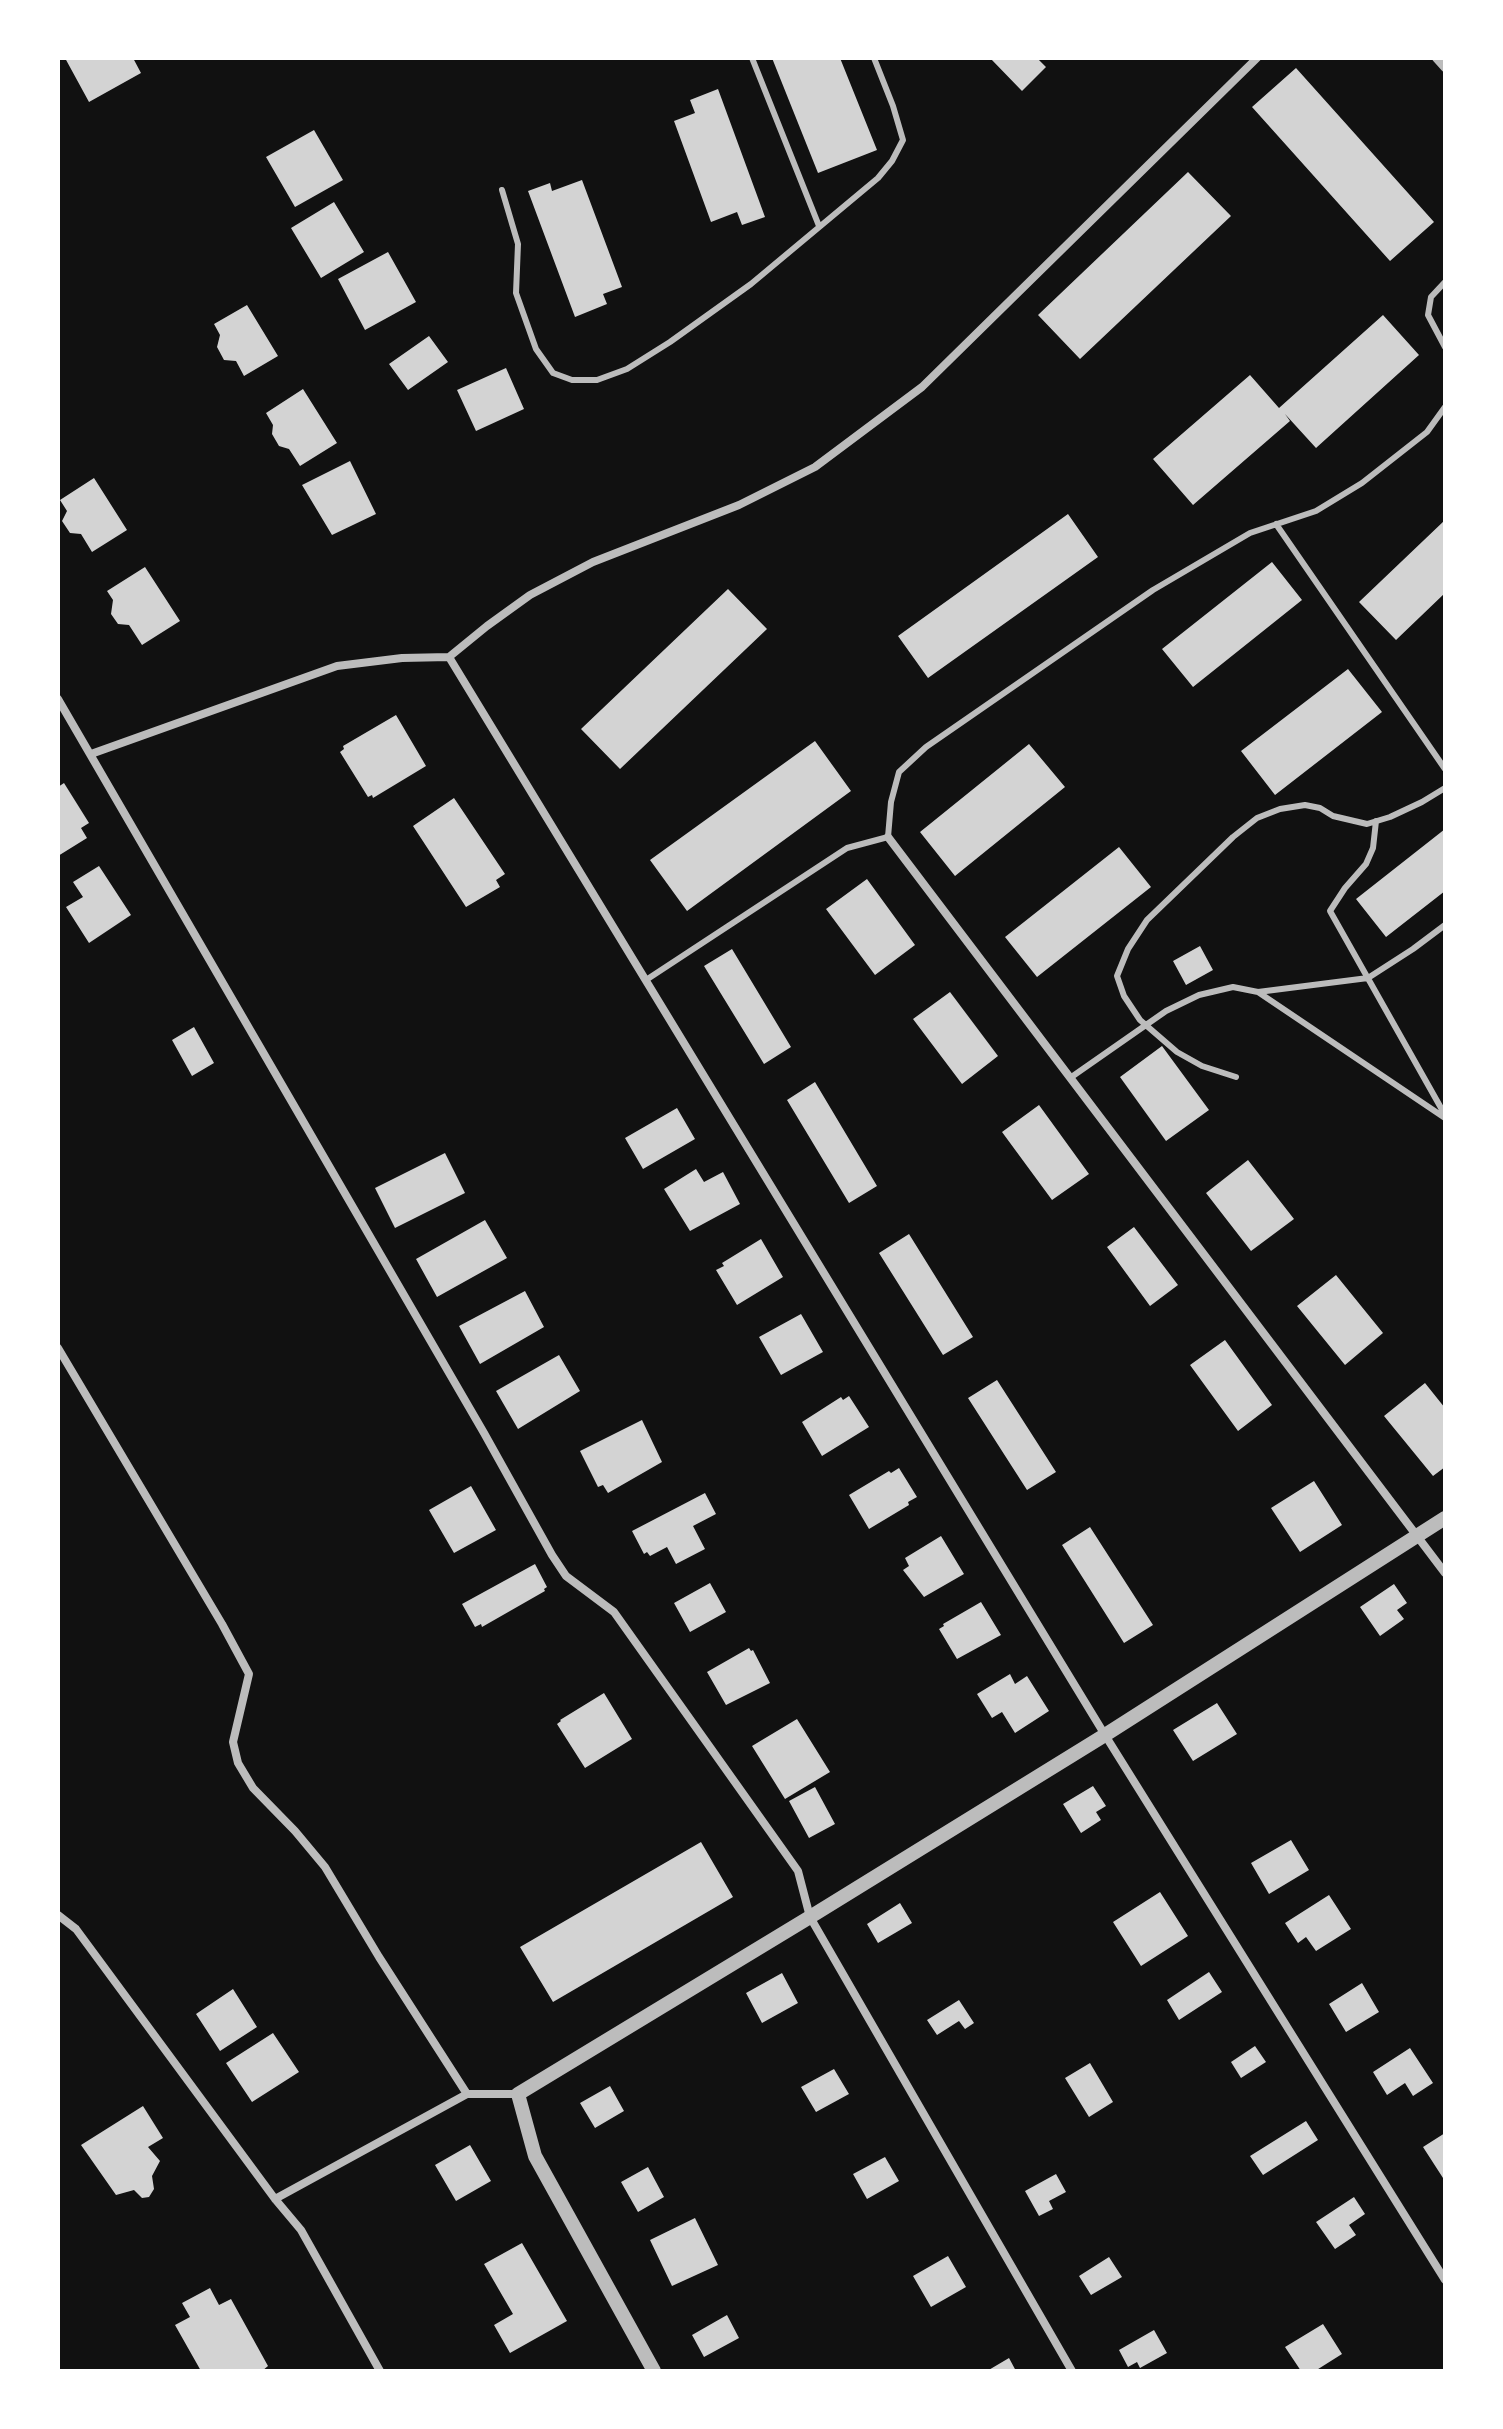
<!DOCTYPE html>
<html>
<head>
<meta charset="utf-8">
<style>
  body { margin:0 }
  #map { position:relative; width:1503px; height:2429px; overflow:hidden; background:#111; font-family:"Fira Sans",sans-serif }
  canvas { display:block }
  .frame { position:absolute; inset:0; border:60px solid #fff; pointer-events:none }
</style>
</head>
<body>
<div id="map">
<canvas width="1503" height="2429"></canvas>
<div class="frame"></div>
</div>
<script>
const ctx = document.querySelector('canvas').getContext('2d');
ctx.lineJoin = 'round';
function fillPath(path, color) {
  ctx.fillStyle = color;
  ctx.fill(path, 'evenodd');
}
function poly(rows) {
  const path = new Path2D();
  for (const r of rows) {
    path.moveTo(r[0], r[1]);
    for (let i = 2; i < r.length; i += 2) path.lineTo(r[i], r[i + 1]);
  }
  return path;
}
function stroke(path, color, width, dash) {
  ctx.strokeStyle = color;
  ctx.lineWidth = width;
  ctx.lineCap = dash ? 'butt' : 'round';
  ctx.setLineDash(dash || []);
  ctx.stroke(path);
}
fillPath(poly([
  [65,58,133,58,141,73,89,102],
  [772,58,840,58,877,150,818,173],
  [990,58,1037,58,1046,67,1022,91],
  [1296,68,1434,222,1390,261,1252,107],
  [718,89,765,217,742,225,737,212,711,222,674,121,695,113,690,100],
  [314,130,343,180,295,207,266,157],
  [1188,172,1231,216,1080,359,1038,315],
  [582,180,622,287,603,294,607,304,575,317,528,191,550,183,552,191],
  [334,202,364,252,321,278,291,228],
  [388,252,416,302,365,330,338,279],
  [247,305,278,356,244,376,236,361,224,360,217,347,220,335,214,324],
  [1383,315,1419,355,1316,448,1285,414,1290,421,1193,505,1153,459,1250,375,1279,408],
  [429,336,448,362,408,390,389,364],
  [506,368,524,409,476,431,457,390],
  [303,389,337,443,300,466,289,449,279,446,272,434,273,425,266,413],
  [350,461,376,514,332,535,302,485],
  [94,478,127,530,92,552,81,534,70,533,62,521,67,511,60,500],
  [1068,514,1098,557,928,678,898,636],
  [1445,520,1445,593,1396,640,1359,602],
  [1272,562,1302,600,1193,687,1162,649],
  [145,567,180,621,142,645,129,625,118,624,111,614,113,600,107,591],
  [728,589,767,629,620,769,581,729],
  [1348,669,1382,712,1275,795,1241,751],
  [396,715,426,766,373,798,372,795,368,797,340,752,344,749,343,746],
  [815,741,851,791,687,911,650,860],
  [1029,744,1065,787,955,876,920,832],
  [64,783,89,823,81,828,87,838,58,856,58,787],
  [454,798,505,874,496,880,500,887,466,907,413,826],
  [1445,829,1445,891,1386,937,1356,899],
  [1119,847,1151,887,1037,977,1005,937],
  [99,866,131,915,89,943,66,907,83,897,73,882],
  [867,879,915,945,875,975,826,909],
  [1200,946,1213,970,1186,985,1173,961],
  [732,949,791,1047,764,1064,704,966],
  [950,992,998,1056,962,1084,913,1019],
  [194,1027,214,1063,192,1076,172,1040],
  [1162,1046,1209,1110,1166,1141,1120,1077],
  [815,1082,877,1186,849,1203,787,1100],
  [1039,1105,1089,1174,1052,1200,1002,1132],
  [677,1108,695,1139,643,1169,625,1138],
  [445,1153,465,1193,395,1228,375,1188],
  [1248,1160,1294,1219,1251,1251,1206,1193],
  [696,1169,704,1182,723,1172,740,1204,690,1231,664,1189],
  [485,1220,507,1258,437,1297,416,1259],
  [1134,1227,1178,1285,1150,1306,1107,1247],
  [909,1234,973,1337,943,1355,879,1253],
  [761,1239,783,1277,737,1305,716,1270,724,1266,722,1263],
  [1336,1275,1383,1333,1345,1365,1297,1306],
  [525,1291,544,1327,480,1364,459,1326],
  [801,1314,823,1352,781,1375,759,1337],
  [1225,1340,1272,1405,1238,1431,1190,1365],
  [559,1355,580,1391,518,1429,496,1391],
  [997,1380,1056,1472,1027,1490,968,1398],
  [1425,1383,1445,1408,1445,1467,1433,1476,1384,1416],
  [849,1396,869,1427,822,1456,802,1422,841,1397,843,1400],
  [642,1420,662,1462,608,1493,603,1485,598,1487,580,1451],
  [899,1468,917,1497,908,1502,909,1505,869,1529,849,1495,889,1471,891,1473],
  [1314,1481,1342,1525,1300,1552,1271,1508],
  [471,1486,496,1530,454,1553,429,1510],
  [705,1493,716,1514,693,1526,705,1549,676,1564,667,1547,650,1556,647,1552,644,1554,632,1531],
  [1090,1527,1153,1625,1124,1643,1062,1545],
  [941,1536,964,1574,924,1597,903,1570,909,1566,905,1558],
  [535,1564,547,1587,544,1589,545,1591,482,1627,481,1624,475,1627,462,1604],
  [710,1583,726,1612,690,1632,674,1603],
  [1394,1584,1407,1603,1397,1610,1404,1619,1380,1636,1360,1607],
  [981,1602,1001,1635,957,1659,939,1629,944,1626,943,1624],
  [749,1648,751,1651,753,1650,770,1683,726,1705,707,1672],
  [1010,1674,1015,1684,1027,1676,1049,1711,1015,1733,1002,1712,992,1718,977,1694],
  [604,1693,632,1739,585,1768,557,1724,561,1721,560,1720],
  [1217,1703,1237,1734,1193,1761,1173,1730],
  [797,1719,830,1772,785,1799,752,1746],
  [1093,1786,1106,1806,1096,1812,1101,1820,1081,1833,1063,1804],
  [815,1787,835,1824,809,1838,789,1801],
  [1291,1840,1309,1870,1269,1894,1251,1863],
  [701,1842,733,1897,553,2002,520,1947],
  [1160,1892,1188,1936,1141,1966,1113,1922],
  [1329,1895,1351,1929,1316,1951,1306,1937,1298,1943,1285,1923],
  [900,1903,912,1923,878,1943,867,1924],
  [1209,1972,1222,1992,1179,2020,1167,2000],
  [782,1973,798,2003,762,2023,746,1993],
  [1362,1983,1379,2012,1346,2032,1329,2004],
  [233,1989,257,2027,220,2051,196,2014],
  [959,2000,974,2023,965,2029,959,2021,937,2035,927,2020],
  [273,2033,299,2072,252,2102,226,2063],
  [1255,2046,1266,2062,1241,2078,1231,2062],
  [1410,2048,1433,2083,1413,2096,1405,2083,1387,2095,1373,2072],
  [1090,2063,1113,2102,1089,2117,1065,2078],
  [834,2069,849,2094,816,2112,801,2087],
  [610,2086,624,2111,595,2128,580,2103],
  [143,2106,163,2138,148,2147,160,2161,152,2176,154,2189,149,2197,142,2198,134,2190,116,2195,81,2145],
  [1306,2121,1318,2140,1263,2175,1250,2156],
  [1445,2133,1445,2177,1443,2178,1423,2147],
  [470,2145,491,2181,456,2201,435,2165],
  [885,2157,899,2181,867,2199,853,2174],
  [648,2167,664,2197,638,2212,621,2182],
  [1056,2174,1066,2192,1049,2201,1053,2209,1039,2216,1025,2191],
  [1354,2197,1365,2214,1349,2225,1356,2235,1335,2249,1316,2222],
  [695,2218,718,2265,672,2286,650,2240],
  [522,2243,567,2321,510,2353,494,2325,513,2314,484,2264],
  [948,2256,966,2287,931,2307,913,2276],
  [1109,2257,1122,2277,1091,2295,1079,2276],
  [210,2288,219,2305,231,2299,268,2366,262,2371,201,2371,175,2325,190,2317,182,2303],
  [727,2315,739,2338,704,2357,692,2335],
  [1323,2324,1342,2354,1315,2371,1301,2371,1285,2347],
  [1154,2330,1167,2353,1140,2368,1137,2362,1128,2367,1119,2350],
  [1009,2358,1016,2371,987,2371]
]), '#d3d3d3');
stroke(poly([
  [752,58,819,226],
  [502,190,518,244,516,293,536,349,553,373,572,380,597,380,627,369,670,342,751,284,878,178,892,161,903,140,893,106,874,58],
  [1445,282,1431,297,1428,315,1445,347],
  [1276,524,1445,769],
  [1376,821,1373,848,1366,864,1345,888,1330,911,1445,1115],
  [646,980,847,848,888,837,891,802,899,772,926,747,1153,590,1250,533,1316,511,1362,483,1427,432,1445,407],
  [1258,992,1368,978,1413,949,1445,925],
  [1236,1077,1202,1066,1177,1052,1140,1020,1124,996,1117,976,1128,949,1147,920,1233,837,1257,818,1280,809,1305,805,1320,808,1333,816,1367,824,1390,817,1422,802,1445,788],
  [1070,1078,1166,1011,1199,995,1233,987,1258,992,1445,1118]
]), '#bcbcbc', 6);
stroke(poly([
  [1436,58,1445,68],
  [449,657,1105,1735,1445,2280],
  [58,699,484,1433,552,1555,566,1576,614,1612,798,1871,810,1917,1072,2371],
  [91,754,337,666,402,658,449,657,487,626,530,595,593,562,739,505,815,467,922,387,1257,58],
  [888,837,1445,1573],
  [58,1348,222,1624,249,1674,233,1742,238,1763,253,1788,295,1831,325,1867,379,1957,467,2094],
  [58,1915,76,1929,275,2199,301,2230,380,2371],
  [275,2199,467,2094,518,2094]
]), '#bcbcbc', 8);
stroke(poly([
  [654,2371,535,2156,518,2094,810,1917,1105,1735,1445,1518]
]), '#bcbcbc', 14);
</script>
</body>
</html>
